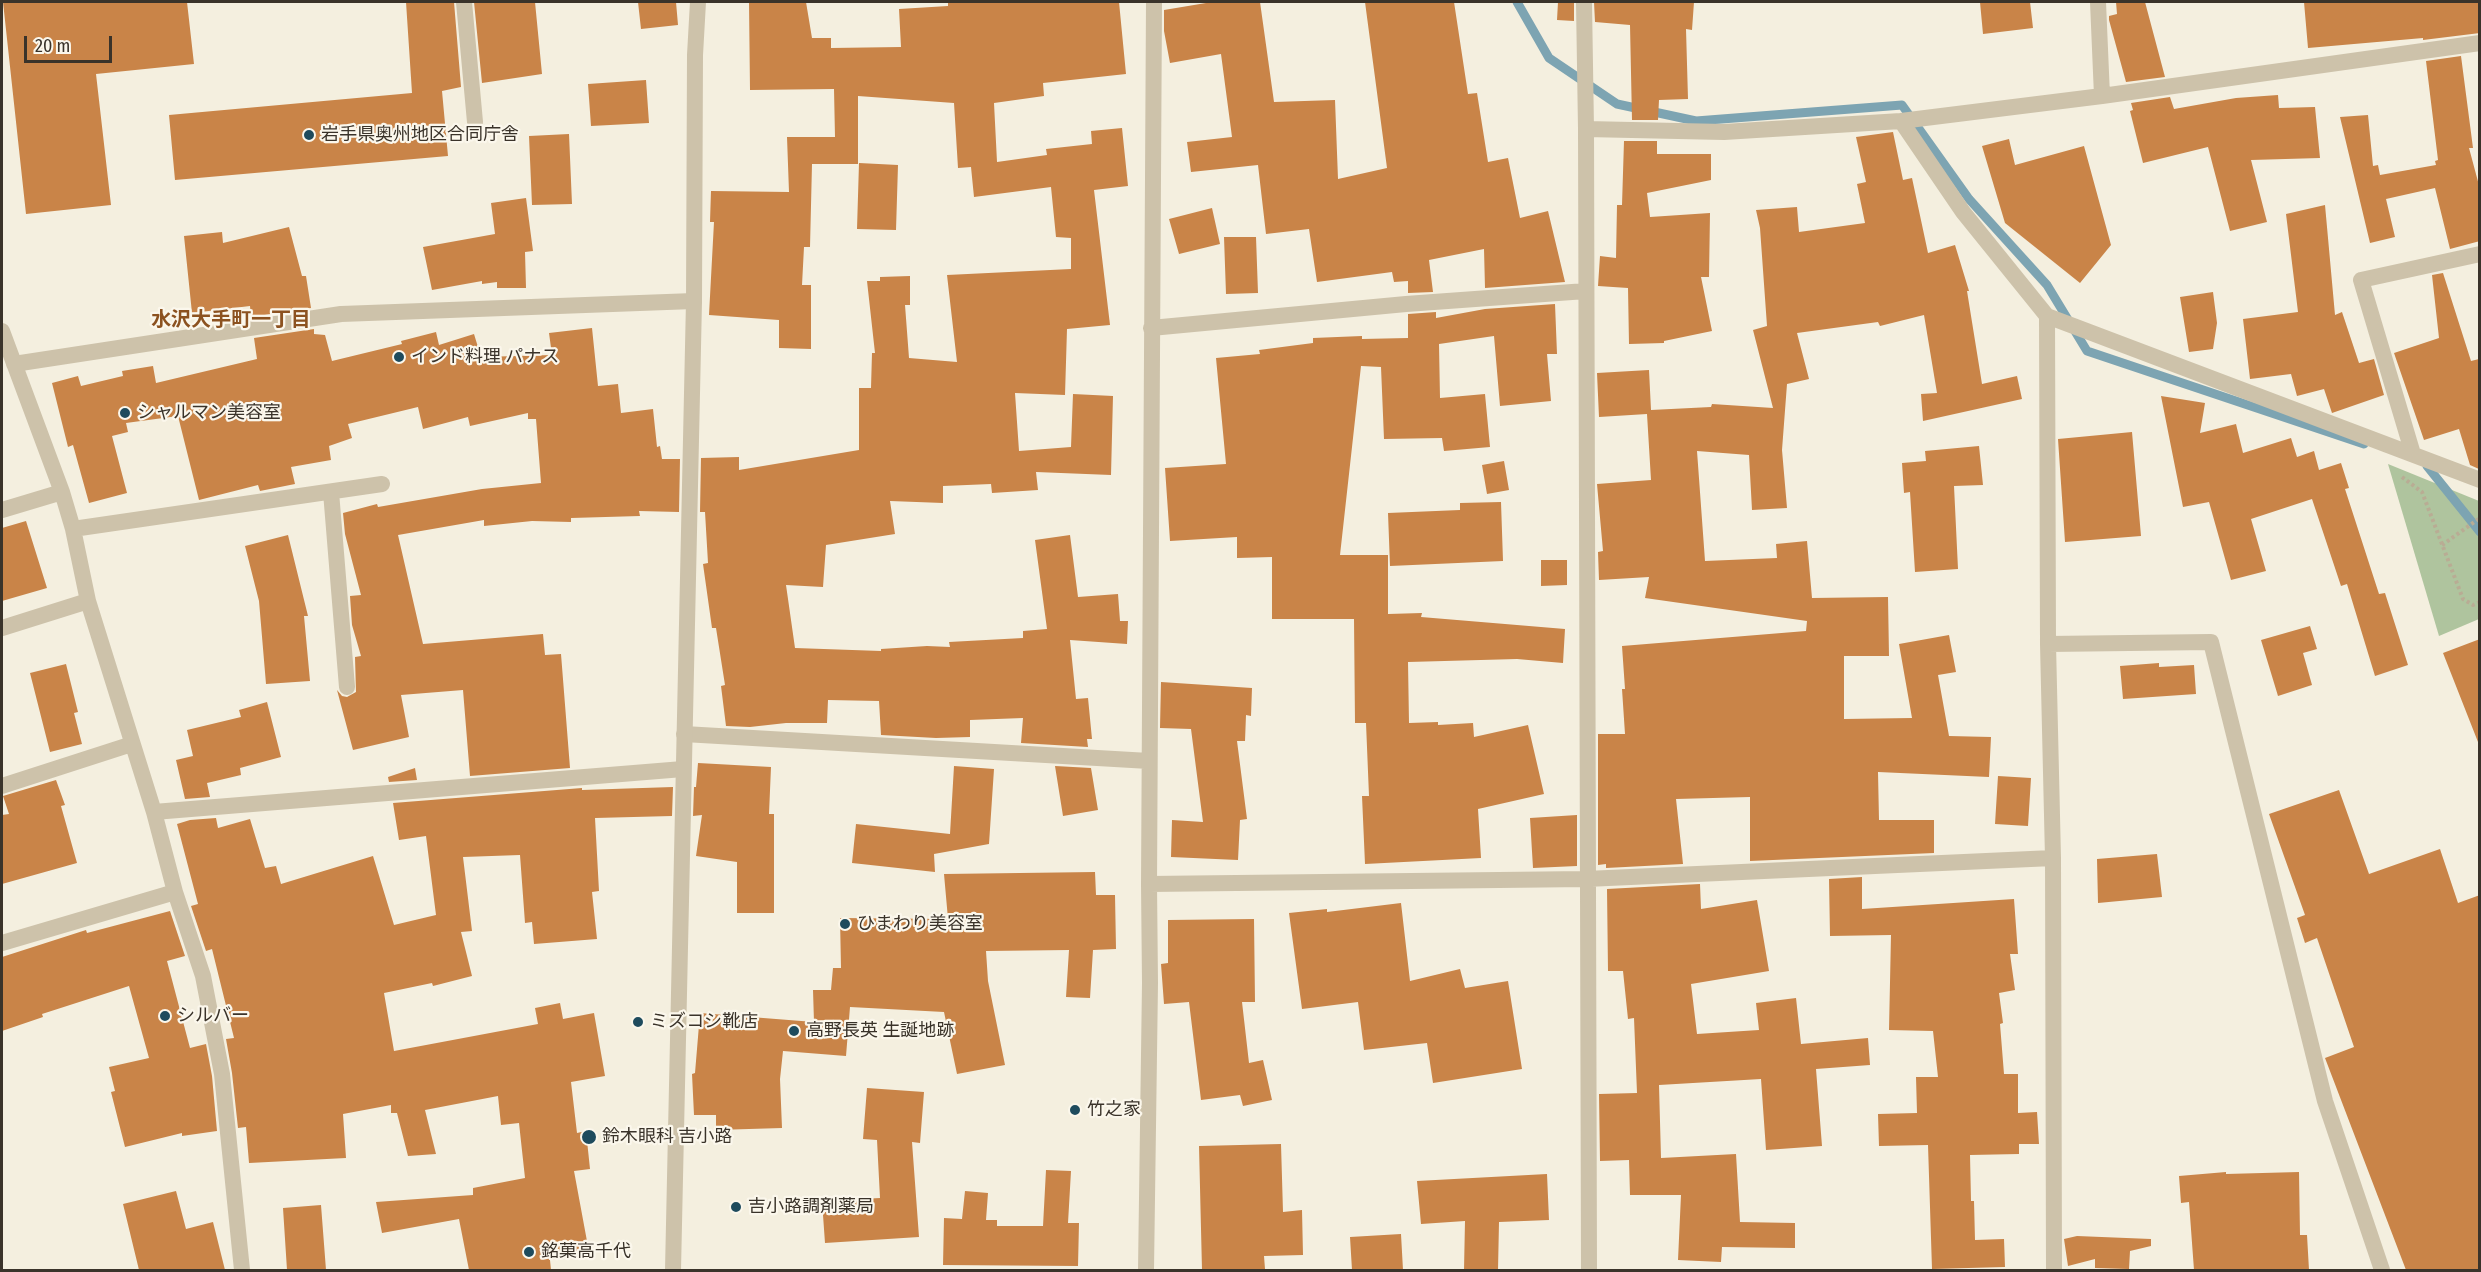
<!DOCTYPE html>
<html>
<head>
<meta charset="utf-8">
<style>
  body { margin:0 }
  #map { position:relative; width:2481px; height:1272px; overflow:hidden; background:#f4efdf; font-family:"Fira Sans Condensed",sans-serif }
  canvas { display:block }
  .frame { position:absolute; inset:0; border:3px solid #3a332a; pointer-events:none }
  .scale { position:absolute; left:24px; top:36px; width:88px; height:27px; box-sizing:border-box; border:3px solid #3a332a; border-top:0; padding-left:8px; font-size:18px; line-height:21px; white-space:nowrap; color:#3a332a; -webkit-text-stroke:4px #fbf7ec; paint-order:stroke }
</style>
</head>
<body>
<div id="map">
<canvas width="2481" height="1272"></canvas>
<div class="frame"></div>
<div class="scale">20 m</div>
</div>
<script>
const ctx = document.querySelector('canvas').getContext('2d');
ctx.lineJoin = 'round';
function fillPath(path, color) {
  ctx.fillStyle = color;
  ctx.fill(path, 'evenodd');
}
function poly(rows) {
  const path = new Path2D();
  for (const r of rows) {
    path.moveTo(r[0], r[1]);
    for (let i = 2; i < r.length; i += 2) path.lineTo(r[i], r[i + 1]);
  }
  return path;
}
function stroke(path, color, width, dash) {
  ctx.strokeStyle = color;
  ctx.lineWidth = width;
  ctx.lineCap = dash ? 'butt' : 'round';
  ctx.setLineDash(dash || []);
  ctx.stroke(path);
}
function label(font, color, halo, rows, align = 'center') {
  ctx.font = font + ' "Fira Sans Condensed","Noto Sans JP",sans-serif';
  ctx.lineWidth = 4.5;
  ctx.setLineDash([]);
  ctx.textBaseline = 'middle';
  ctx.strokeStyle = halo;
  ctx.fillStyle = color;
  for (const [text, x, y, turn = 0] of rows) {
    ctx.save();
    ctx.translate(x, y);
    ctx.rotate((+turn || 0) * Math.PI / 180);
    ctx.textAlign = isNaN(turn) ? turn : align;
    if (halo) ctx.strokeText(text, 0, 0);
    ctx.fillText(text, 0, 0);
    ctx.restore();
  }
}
fillPath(poly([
  [2388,464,2479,501,2479,619,2439,636]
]), '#afc49e');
stroke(poly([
  [1517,2,1549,58,1617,104,1696,121,1902,105,1969,199,2047,285,2087,351,2364,444],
  [2427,466,2480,532]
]), '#7da4b2', 9);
fillPath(poly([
  [3,2,187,2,194,64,96,74,111,205,26,214],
  [406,2,454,2,461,87,442,91,448,156,175,180,169,115,412,93],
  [474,2,535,2,542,74,482,83],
  [638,2,676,2,678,25,641,29],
  [749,2,806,2,812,38,831,38,831,48,901,47,899,9,948,6,948,2,1119,2,1126,74,1043,83,1044,96,994,103,997,162,1047,155,1046,149,1092,144,1091,131,1122,128,1128,186,1094,190,1110,325,1067,329,1065,395,1015,393,1019,451,1071,447,1073,394,1113,396,1111,475,1036,472,1038,490,992,493,991,484,943,486,943,503,890,501,895,534,826,545,823,587,786,585,795,648,881,651,881,649,927,646,950,647,949,642,1023,638,1023,631,1047,629,1035,540,1070,535,1078,597,1118,594,1120,621,1128,621,1127,644,1070,640,1076,699,1088,698,1092,739,1087,739,1088,747,1021,743,1023,718,970,720,970,737,936,738,881,735,879,701,828,700,827,723,786,723,750,727,726,726,721,686,725,685,716,628,712,628,703,564,708,563,705,512,700,512,701,458,739,457,739,470,859,450,859,388,871,388,872,353,875,353,867,281,880,281,880,277,910,276,910,305,905,305,909,358,957,362,947,275,1071,269,1071,238,1056,237,1051,187,974,197,971,167,958,168,954,103,858,96,858,164,812,164,810,247,804,247,802,285,811,285,811,349,779,348,779,320,709,315,714,222,710,222,711,191,789,192,787,137,835,137,834,89,750,90],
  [1212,2,1260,2,1274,102,1335,100,1338,179,1387,168,1365,2,1454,2,1468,94,1477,93,1488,162,1508,158,1520,218,1548,211,1565,282,1485,288,1484,249,1429,260,1433,292,1408,293,1408,281,1394,282,1392,272,1317,282,1309,229,1266,234,1258,165,1191,172,1187,142,1232,137,1221,54,1170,63,1164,31,1164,10],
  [1558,2,1574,2,1574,21,1557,20],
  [1594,2,1694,2,1692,30,1686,29,1688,99,1659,100,1658,120,1632,120,1630,25,1595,22],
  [1980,2,2030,2,2033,28,1983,34],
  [2116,2,2145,2,2165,77,2126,82,2109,20,2109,16,2117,14],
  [2304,2,2479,2,2480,33,2423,40,2423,38,2308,48],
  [2461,56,2473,148,2469,148,2480,189,2480,241,2450,249,2435,188,2386,199,2395,237,2370,243,2340,117,2368,115,2373,166,2378,165,2380,175,2436,165,2435,161,2438,160,2426,61],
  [646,80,649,123,591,126,588,84],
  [2278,95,2279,108,2315,107,2320,158,2251,160,2267,222,2230,231,2208,147,2143,163,2130,111,2133,110,2131,103,2170,97,2174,109,2236,98],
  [1893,132,1903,180,1912,178,1928,253,1955,245,1969,291,1967,291,1982,384,2017,376,2022,399,1923,421,1921,394,1937,393,1924,315,1880,326,1878,322,1797,333,1809,379,1787,384,1782,450,1787,508,1752,510,1749,455,1697,451,1705,561,1777,558,1776,544,1807,541,1812,598,1888,597,1889,656,1844,656,1844,719,1912,718,1899,644,1949,635,1956,672,1938,675,1949,736,1991,737,1989,777,1878,772,1879,820,1934,820,1934,853,1750,861,1750,797,1676,799,1683,864,1606,868,1606,864,1598,865,1598,734,1625,734,1622,689,1625,689,1622,646,1806,631,1807,621,1645,598,1649,577,1599,580,1598,552,1603,551,1597,484,1651,480,1647,414,1599,417,1597,373,1649,370,1651,410,1711,407,1712,404,1773,408,1753,330,1767,326,1760,228,1756,210,1797,207,1799,232,1865,223,1857,184,1866,182,1856,137],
  [569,134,572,204,532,205,529,136],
  [2009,139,2015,165,2084,146,2111,245,2080,283,2005,223,1982,146],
  [1624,141,1657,141,1657,154,1711,154,1711,180,1647,193,1650,217,1710,213,1709,277,1701,277,1712,331,1664,341,1664,343,1629,344,1628,288,1598,286,1600,256,1616,258,1617,205,1622,205],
  [859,163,898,165,896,230,857,229],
  [526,198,533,251,525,252,526,288,497,288,497,282,482,284,482,281,432,290,423,247,495,234,491,203],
  [2325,205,2335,315,2342,312,2359,363,2374,359,2384,395,2332,413,2324,389,2297,396,2291,374,2250,379,2243,319,2298,312,2286,214],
  [1212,208,1220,244,1179,254,1169,219],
  [289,227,302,276,306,276,311,308,251,317,250,306,192,313,184,236,222,232,223,243],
  [1224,237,1256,237,1258,293,1226,294],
  [2443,273,2471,361,2479,359,2479,469,2470,465,2459,429,2424,440,2394,353,2439,338,2432,275],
  [2213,292,2217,323,2213,349,2189,352,2180,297],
  [1555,304,1557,354,1547,354,1551,401,1500,406,1494,336,1439,344,1440,398,1485,394,1490,447,1444,451,1442,438,1384,439,1381,367,1361,366,1340,555,1388,555,1388,614,1422,613,1421,617,1565,629,1563,663,1517,659,1408,662,1409,723,1438,722,1438,725,1473,723,1474,737,1528,725,1544,794,1478,809,1481,858,1365,864,1362,796,1369,796,1366,723,1355,723,1354,619,1272,619,1272,557,1237,558,1237,537,1170,541,1165,468,1226,464,1216,358,1260,354,1259,350,1313,343,1313,338,1362,336,1362,339,1408,338,1408,314,1436,312,1436,318,1485,309],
  [592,328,598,386,618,384,621,413,653,409,657,447,660,446,662,459,680,459,679,512,639,511,640,516,571,518,571,522,532,521,484,526,484,520,398,535,423,644,543,634,545,655,561,654,570,768,470,776,463,690,401,695,409,737,353,750,337,690,342,696,347,697,356,692,355,657,361,656,352,625,350,596,361,595,345,534,343,513,377,504,378,507,482,489,541,483,536,419,528,419,528,413,470,426,468,417,423,429,418,407,348,424,352,438,329,446,331,460,291,467,295,484,260,491,258,485,199,500,178,416,126,423,128,432,112,436,127,493,89,503,73,445,68,447,52,383,78,376,81,386,123,376,122,371,153,366,156,383,257,359,254,338,314,329,314,334,325,335,332,361,402,344,401,341,436,332,439,345,474,334,481,357,552,355,549,333],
  [2161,396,2205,403,2200,433,2236,424,2243,453,2291,438,2297,457,2314,451,2319,470,2341,463,2349,488,2345,489,2379,594,2385,593,2408,665,2375,676,2347,584,2341,586,2312,499,2251,519,2266,571,2231,580,2209,502,2183,507],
  [2132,432,2141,536,2065,542,2058,439],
  [1979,446,1983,485,1954,486,1958,569,1915,572,1910,492,1904,493,1902,463,1926,461,1925,451],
  [1504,461,1509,490,1487,494,1482,465],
  [1501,502,1503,561,1390,566,1388,513,1460,510,1460,503],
  [26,521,47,588,2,601,2,528],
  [288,535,308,616,304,616,310,681,266,684,259,601,245,546],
  [1541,560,1567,560,1567,585,1541,586],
  [2310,626,2317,649,2303,653,2312,685,2278,696,2261,640],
  [2480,639,2480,742,2478,742,2443,653],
  [2159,663,2159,667,2194,665,2196,694,2123,699,2120,666],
  [66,664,78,712,74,713,82,744,50,752,30,673],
  [1161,682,1252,688,1251,716,1246,715,1245,741,1237,741,1247,819,1240,820,1238,860,1171,857,1172,820,1203,822,1191,729,1160,728],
  [267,702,281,757,240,768,241,775,207,783,210,797,185,799,176,760,193,756,187,730,241,717,239,710],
  [698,763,771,767,769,814,774,814,774,913,737,913,737,862,696,856,702,815,693,816,694,787,696,787],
  [954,766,994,769,989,844,934,854,935,872,852,863,856,824,950,834],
  [1055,766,1091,768,1098,810,1063,816],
  [415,768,417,780,389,782,388,777],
  [1998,776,2031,778,2028,826,1995,824],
  [56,780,65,805,61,806,77,863,2,884,2,815,9,814,3,796],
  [673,787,672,816,595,818,599,891,592,892,597,939,534,944,532,922,525,923,520,855,463,857,472,931,461,932,472,976,433,986,432,983,384,993,394,1051,538,1024,535,1008,560,1003,563,1019,594,1013,605,1076,571,1082,577,1133,586,1131,590,1169,574,1171,589,1252,550,1260,551,1270,469,1270,459,1219,382,1233,376,1202,473,1195,473,1188,525,1178,519,1123,501,1125,498,1096,425,1110,436,1154,408,1156,397,1113,391,1113,391,1105,343,1114,346,1158,249,1163,246,1127,238,1128,232,1073,226,1039,234,1038,212,949,206,951,191,906,198,904,177,824,190,820,216,818,218,828,250,819,265,868,276,866,281,884,373,856,394,925,436,915,426,836,399,840,393,803,582,788,582,790],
  [2339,790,2369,874,2440,849,2458,903,2480,895,2480,1270,2406,1270,2325,1058,2354,1047,2317,938,2305,943,2297,918,2305,915,2269,814],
  [1577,815,1577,866,1533,868,1530,818],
  [2157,854,2162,897,2098,903,2097,859],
  [1095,872,1096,895,1115,895,1116,949,1093,950,1090,998,1066,997,1069,950,986,951,988,981,1005,1065,957,1074,944,1012,850,1007,846,1056,783,1051,780,1079,782,1128,716,1130,716,1115,694,1115,692,1074,695,1073,700,1013,814,1022,813,990,831,990,833,968,841,968,840,918,948,919,944,874],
  [1862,877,1862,909,2014,899,2018,954,2010,954,2015,990,1999,993,2003,1023,2000,1024,2004,1074,2018,1074,2018,1113,2037,1112,2039,1144,2019,1144,2019,1154,1970,1155,1971,1201,1974,1201,1975,1240,2004,1239,2005,1267,1932,1269,1928,1145,1879,1146,1878,1114,1917,1113,1916,1077,1938,1077,1933,1031,1889,1030,1891,935,1830,936,1829,879],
  [1700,884,1701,909,1757,900,1769,971,1691,984,1697,1034,1759,1030,1756,1003,1796,998,1801,1044,1868,1038,1870,1065,1816,1069,1822,1146,1766,1150,1761,1079,1659,1085,1661,1158,1736,1154,1740,1222,1795,1223,1795,1248,1722,1247,1721,1262,1678,1260,1681,1195,1630,1195,1629,1160,1600,1161,1599,1094,1637,1093,1634,1018,1628,1019,1623,971,1608,971,1607,889],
  [1401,903,1410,981,1460,969,1465,988,1508,981,1522,1069,1433,1083,1427,1043,1364,1050,1358,1002,1302,1009,1289,913,1327,909,1327,912],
  [170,911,185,956,167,961,190,1048,206,1044,212,1076,217,1131,182,1136,182,1133,125,1147,111,1092,115,1091,109,1067,149,1058,129,986,42,1014,43,1017,2,1031,2,957,86,930,87,933],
  [1254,919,1255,1002,1242,1002,1249,1063,1263,1060,1272,1100,1243,1106,1240,1095,1201,1100,1189,1002,1164,1004,1161,964,1168,963,1168,920],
  [867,1088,924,1092,920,1143,912,1142,919,1237,825,1243,822,1201,880,1198,877,1140,863,1139],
  [1281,1144,1283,1212,1302,1210,1303,1255,1264,1256,1265,1269,1202,1270,1199,1146],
  [1046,1170,1071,1171,1068,1223,1079,1223,1078,1266,943,1265,944,1218,962,1219,965,1191,988,1193,986,1220,997,1220,997,1226,1043,1226],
  [2226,1172,2226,1174,2299,1172,2300,1235,2307,1235,2309,1270,2194,1270,2189,1202,2181,1203,2179,1176],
  [1547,1174,1549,1220,1499,1222,1498,1270,1464,1270,1465,1221,1421,1224,1417,1181],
  [176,1191,186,1229,213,1222,225,1270,139,1270,123,1204],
  [321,1205,326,1270,287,1270,283,1208],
  [1401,1234,1403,1270,1352,1270,1350,1237],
  [2077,1236,2151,1239,2151,1246,2130,1251,2129,1269,2095,1268,2095,1259,2068,1266,2064,1239]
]), '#c98448');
stroke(poly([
  [2402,477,2422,492,2463,599,2473,605,2480,602],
  [2442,545,2480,518]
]), '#b9ac94', 4, [3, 3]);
stroke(poly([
  [464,2,475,122],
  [1584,2,1586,129,1724,132,1901,121,1963,212,2047,316,2480,480],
  [2098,2,2102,96,2480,43],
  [1901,121,2102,96],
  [1586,129,1589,1270],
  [2047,316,2048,644,2053,858,2054,1270],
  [1151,328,1406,304,1586,291],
  [2,331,62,492,73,529,88,601,154,812,175,892,203,976,222,1074,242,1270],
  [14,364,341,314,694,301],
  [2413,454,2361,280,2480,254],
  [331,492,347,687],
  [2,510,62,492],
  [73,529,382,484],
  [2,628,88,601],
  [2048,644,2211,642,2325,1101,2382,1270],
  [684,734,1149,761],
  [2,786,132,744],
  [154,812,683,769],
  [1149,884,1586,879,2053,858],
  [2,943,175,892],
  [1146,1270,1150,983,1149,884,1154,2]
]), '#cdc2aa', 16);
stroke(poly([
  [673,1270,694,301,695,55,698,2]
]), '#cdc2aa', 16);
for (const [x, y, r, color] of [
  [309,135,6,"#1e4b5d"],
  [399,357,6,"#1e4b5d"],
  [125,413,6,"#1e4b5d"],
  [845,924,6,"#1e4b5d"],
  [165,1016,6,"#1e4b5d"],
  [638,1022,6,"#1e4b5d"],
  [794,1031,6,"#1e4b5d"],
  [1075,1110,6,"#1e4b5d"],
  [589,1137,8,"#1e4b5d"],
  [736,1207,6,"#1e4b5d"],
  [529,1252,6,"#1e4b5d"]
]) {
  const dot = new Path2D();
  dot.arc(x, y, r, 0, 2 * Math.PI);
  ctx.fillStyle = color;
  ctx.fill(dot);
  stroke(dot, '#fbf7ec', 2);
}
label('18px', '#3a332a', '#fbf7ec', [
  ["岩手県奥州地区合同庁舎",321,135],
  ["インド料理 パナス",411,357],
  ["シャルマン美容室",137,413],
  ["ひまわり美容室",857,924],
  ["シルバー",177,1016],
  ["ミズコシ靴店",650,1022],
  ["高野長英 生誕地跡",806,1031],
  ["竹之家",1087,1110],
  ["鈴木眼科 吉小路",602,1137],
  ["吉小路調剤薬局",748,1207],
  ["銘菓高千代",541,1252]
], 'left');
label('bold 20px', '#8c5220', '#fbf7ec', [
  ["水沢大手町一丁目",231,320]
]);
</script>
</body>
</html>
